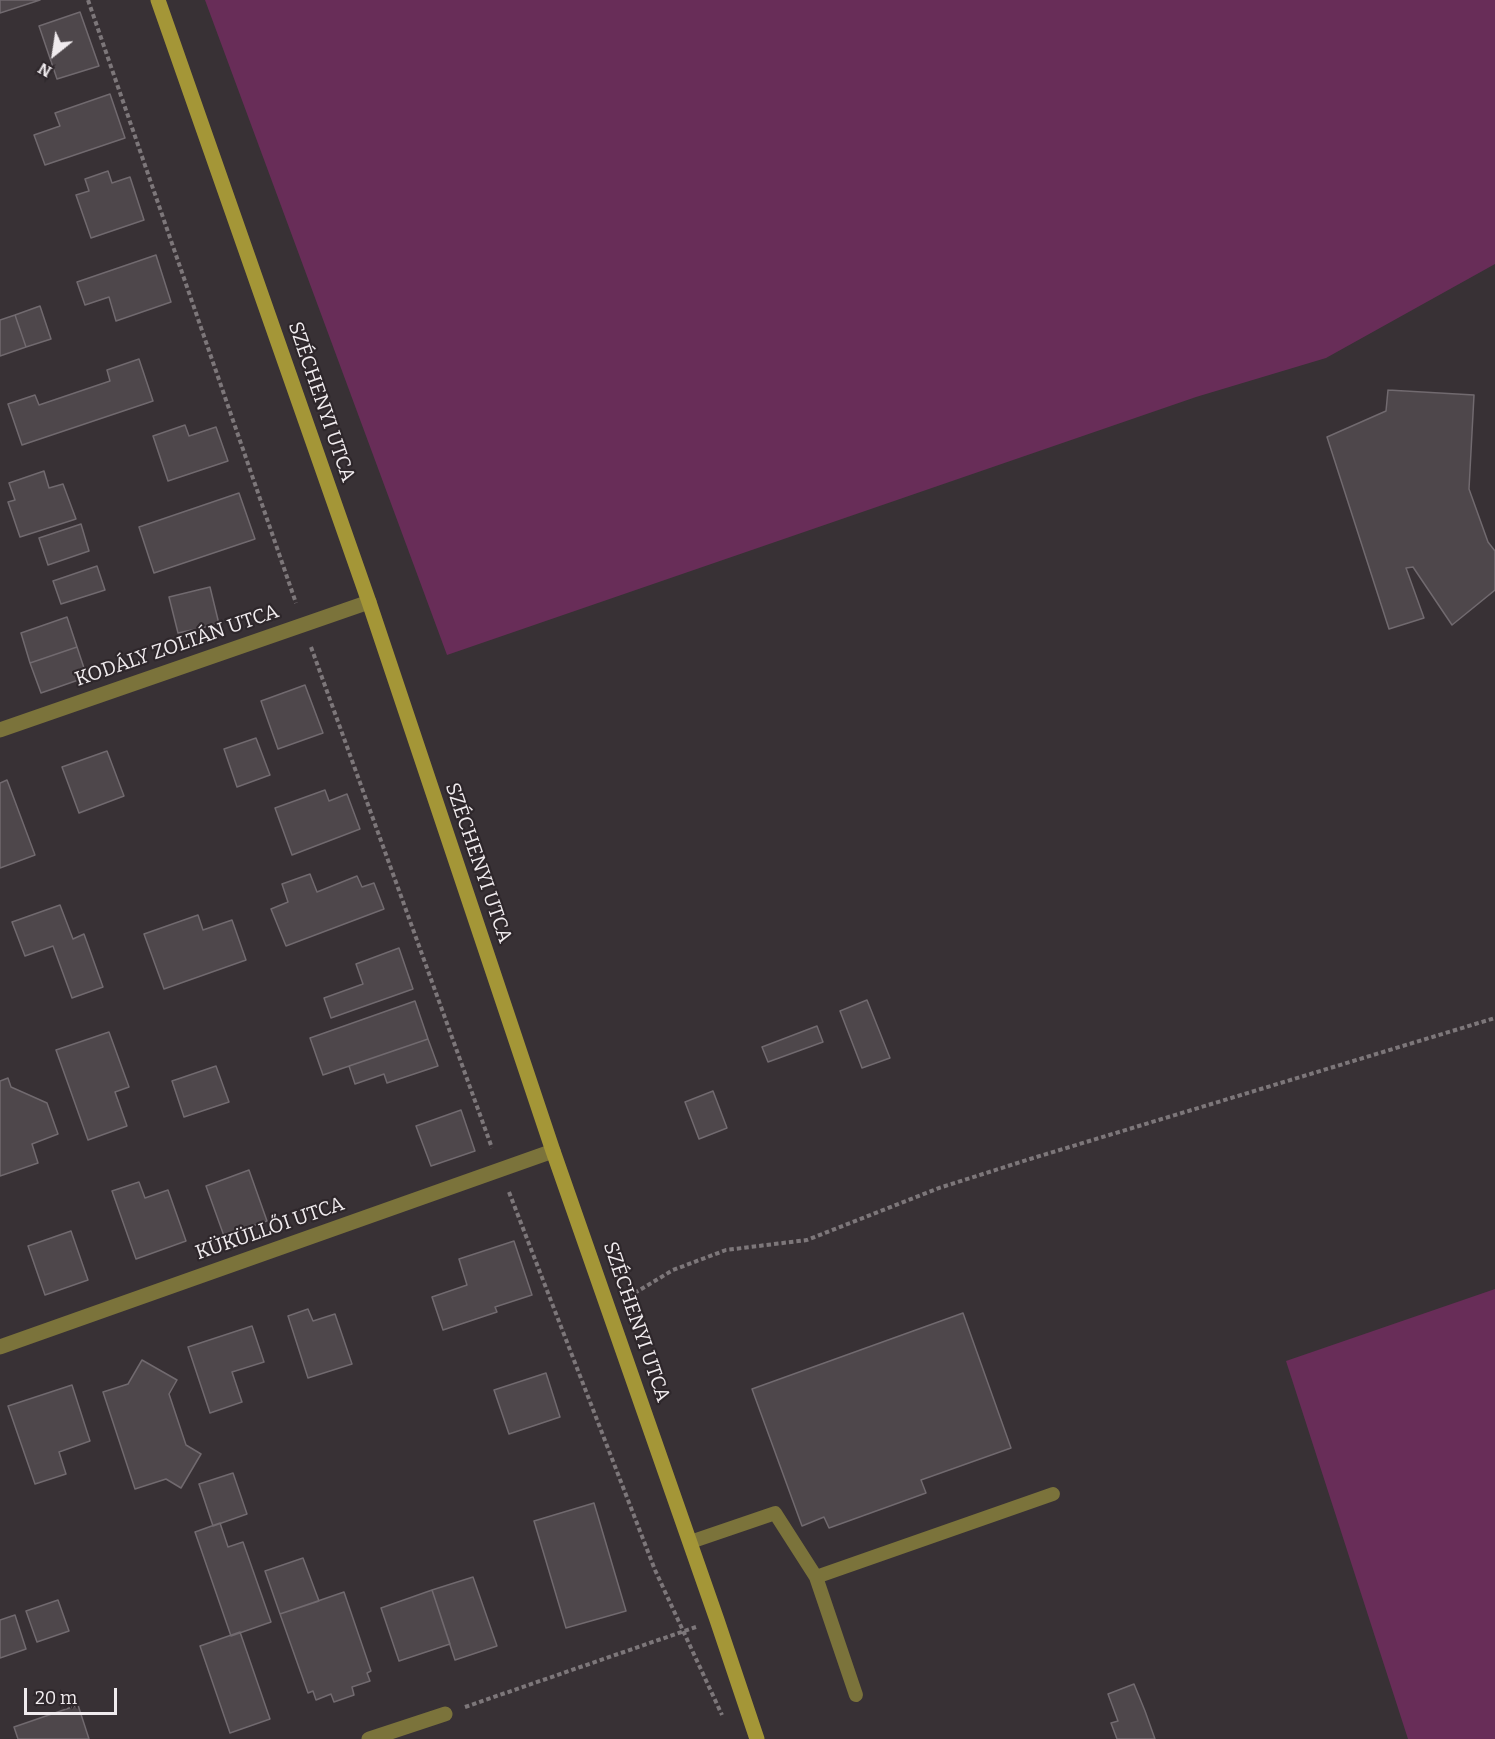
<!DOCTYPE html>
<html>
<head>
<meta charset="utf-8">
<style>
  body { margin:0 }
  #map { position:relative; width:1495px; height:1739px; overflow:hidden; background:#383135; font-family:Bitter,serif }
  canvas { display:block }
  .north { position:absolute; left:24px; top:24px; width:60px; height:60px; -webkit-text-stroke:4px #2e272b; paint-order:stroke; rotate:210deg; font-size:16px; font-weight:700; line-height:24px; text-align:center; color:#f0ebee }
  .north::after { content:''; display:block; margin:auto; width:21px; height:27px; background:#f0ebee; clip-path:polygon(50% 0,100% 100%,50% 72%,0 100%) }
  .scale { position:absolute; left:24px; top:1688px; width:93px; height:27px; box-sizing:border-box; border:3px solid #f0ebee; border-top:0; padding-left:8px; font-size:18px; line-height:21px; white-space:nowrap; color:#f0ebee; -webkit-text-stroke:4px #2e272b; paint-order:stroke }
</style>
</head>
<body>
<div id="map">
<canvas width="1495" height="1739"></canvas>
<div class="north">N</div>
<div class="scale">20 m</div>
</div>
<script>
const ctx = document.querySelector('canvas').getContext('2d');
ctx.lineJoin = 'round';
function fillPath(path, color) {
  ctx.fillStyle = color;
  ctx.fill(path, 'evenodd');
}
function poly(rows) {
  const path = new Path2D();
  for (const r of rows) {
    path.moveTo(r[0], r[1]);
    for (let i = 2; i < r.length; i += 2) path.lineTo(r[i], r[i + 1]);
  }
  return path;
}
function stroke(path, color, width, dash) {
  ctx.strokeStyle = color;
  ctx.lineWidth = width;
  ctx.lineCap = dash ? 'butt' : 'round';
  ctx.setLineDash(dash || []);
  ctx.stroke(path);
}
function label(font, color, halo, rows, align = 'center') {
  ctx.font = font + ' Bitter,serif';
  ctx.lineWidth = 4.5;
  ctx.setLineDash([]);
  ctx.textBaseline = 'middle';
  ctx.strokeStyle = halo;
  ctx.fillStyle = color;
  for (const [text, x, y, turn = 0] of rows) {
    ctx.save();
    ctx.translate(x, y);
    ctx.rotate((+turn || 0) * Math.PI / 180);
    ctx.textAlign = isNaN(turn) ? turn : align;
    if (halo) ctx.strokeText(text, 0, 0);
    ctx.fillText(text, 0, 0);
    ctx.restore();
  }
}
fillPath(poly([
  [205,0,1495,0,1495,264,1326,358,1196,397,447,655],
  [1495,1289,1495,1739,1408,1739,1286,1361]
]), '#682d58');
const building = poly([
  [0,0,40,0,0,13,0,0],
  [80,12,99,66,57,79,39,26,80,12],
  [110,94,125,138,45,165,34,135,60,126,55,113,110,94],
  [108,171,112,183,130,177,144,220,91,238,76,195,89,191,85,179,108,171],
  [156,255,171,302,116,321,109,297,85,305,77,282,156,255],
  [40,306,51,339,26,347,15,315,40,306],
  [15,315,26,347,0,356,0,320,15,315],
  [139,359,153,401,22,445,8,404,35,395,39,405,110,381,107,370,139,359],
  [1388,390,1474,395,1469,489,1488,542,1495,551,1495,590,1452,625,1413,567,1406,568,1424,618,1389,629,1327,437,1386,411,1388,390],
  [185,425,189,436,216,427,228,461,168,481,153,436,185,425],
  [44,471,49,488,63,484,76,519,20,537,8,502,15,500,9,483,44,471],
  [239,493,255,539,154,573,139,527,239,493],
  [81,524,89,551,48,565,39,538,81,524],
  [97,566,105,590,61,604,53,581,97,566],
  [210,587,219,624,178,633,169,597,210,587],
  [67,617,77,647,30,663,21,633,67,617],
  [77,647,87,677,41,693,30,663,77,647],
  [305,685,323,733,278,749,261,701,305,685],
  [256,738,270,775,237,787,224,749,256,738],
  [107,751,124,796,79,813,62,767,107,751],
  [7,780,35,855,0,868,0,783,7,780],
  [325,790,329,801,347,794,360,829,292,855,275,808,325,790],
  [310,874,317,892,357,876,362,887,374,883,384,909,286,946,271,909,288,902,282,884,310,874],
  [60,905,73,939,84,934,103,987,72,998,53,946,25,956,12,922,60,905],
  [198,915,203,930,232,920,246,960,164,989,144,934,198,915],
  [399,948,413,989,331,1018,324,998,363,984,356,964,399,948],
  [867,1000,890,1058,862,1068,840,1011,867,1000],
  [415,1001,428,1039,323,1075,310,1038,415,1001],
  [817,1026,823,1042,768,1062,762,1047,817,1026],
  [109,1032,129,1087,115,1092,127,1126,88,1140,56,1050,109,1032],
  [428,1039,438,1066,387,1083,384,1074,355,1084,349,1066,428,1039],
  [216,1066,229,1102,184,1117,172,1081,216,1066],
  [8,1078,11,1087,47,1103,58,1134,32,1144,38,1163,0,1176,0,1081,8,1078],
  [713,1091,727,1128,699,1139,685,1102,713,1091],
  [461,1110,475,1151,431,1166,416,1126,461,1110],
  [249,1170,267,1221,224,1236,206,1186,249,1170],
  [139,1182,145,1198,168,1190,186,1241,136,1259,112,1191,139,1182],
  [71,1231,88,1280,45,1295,28,1246,71,1231],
  [514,1241,532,1295,495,1307,497,1312,443,1330,432,1297,467,1285,459,1259,514,1241],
  [308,1309,313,1321,335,1314,352,1364,308,1378,288,1316,308,1309],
  [963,1313,1011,1448,921,1480,926,1493,829,1528,824,1517,802,1526,752,1389,963,1313],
  [252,1326,264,1362,232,1372,242,1402,210,1413,188,1347,252,1326],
  [142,1360,177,1380,169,1394,186,1445,201,1454,181,1488,166,1479,135,1489,103,1392,128,1384,142,1360],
  [546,1373,560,1417,509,1434,494,1390,546,1373],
  [72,1385,90,1441,59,1452,66,1474,35,1484,8,1406,72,1385],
  [233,1473,247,1514,213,1526,199,1484,233,1473],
  [594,1503,626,1611,566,1628,534,1521,594,1503],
  [220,1523,228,1547,243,1542,271,1622,231,1636,195,1532,220,1523],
  [303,1558,319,1601,280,1614,265,1571,303,1558],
  [473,1577,497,1646,455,1660,432,1590,473,1577],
  [432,1590,450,1644,399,1661,381,1608,432,1590],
  [344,1592,371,1671,367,1673,370,1681,352,1687,354,1695,334,1702,331,1694,316,1700,313,1691,308,1693,280,1614,344,1592],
  [58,1600,69,1631,37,1642,26,1611,58,1600],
  [15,1615,26,1649,0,1658,0,1620,15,1615],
  [240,1632,270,1719,230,1733,200,1646,240,1632],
  [1134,1684,1145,1711,1155,1739,1117,1739,1111,1723,1118,1721,1108,1694,1134,1684],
  [78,1705,89,1739,18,1739,14,1727,78,1705]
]);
fillPath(building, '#4e474b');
stroke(building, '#716a6f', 1.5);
stroke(poly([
  [88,0,296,603],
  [311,647,492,1148],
  [509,1192,655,1570,722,1715],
  [628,1297,673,1270,726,1250,807,1240,939,1188,1030,1159,1495,1018],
  [465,1707,696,1627]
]), '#7d777a', 4, [4.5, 3]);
stroke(poly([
  [690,1542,775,1513,816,1577,1053,1494],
  [816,1577,856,1695]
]), '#7b733b', 14);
stroke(poly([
  [0,730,369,602],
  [0,1347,553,1151],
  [369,1739,445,1714]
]), '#7b733b', 15);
stroke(poly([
  [158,0,369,602,553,1151,717,1620,757,1739]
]), '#a49637', 15);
label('20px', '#f0ebee', '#2e272b', [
  ["SZÉCHENYI UTCA",321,402,71],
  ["KODÁLY ZOLTÁN UTCA",177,646,-19],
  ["SZÉCHENYI UTCA",478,863,71],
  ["KÜKÜLLŐI UTCA",270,1229,-19],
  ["SZÉCHENYI UTCA",636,1322,71]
]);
</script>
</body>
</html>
